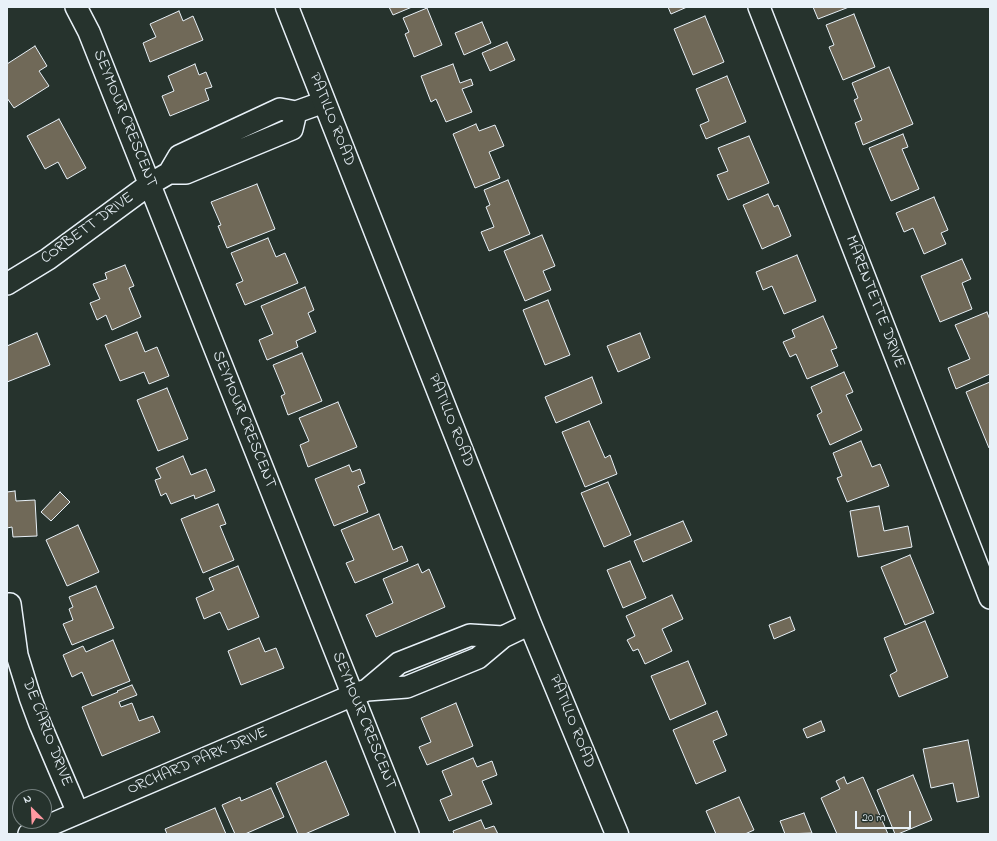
<!DOCTYPE html>
<html>
<head>
<meta charset="utf-8">
<style>
  body { margin:0 }
  #map { position:relative; width:997px; height:841px; overflow:hidden; background:#26332d; font-family:"Indie Flower",sans-serif }
  canvas { display:block }
  .frame { position:absolute; inset:0; border:8px solid #e8f1f8; pointer-events:none }
  .north { position:absolute; left:12px; top:789px; width:40px; height:40px; box-sizing:border-box; background:#26332d; border:1px solid #747f7e; border-radius:50%; rotate:336deg; font-size:11px; font-weight:700; line-height:16px; text-align:center; color:#e8f1f8 }
  .north::after { content:''; display:block; margin:auto; width:14px; height:18px; background:#ff9aa2; clip-path:polygon(50% 0,100% 100%,50% 72%,0 100%) }
  .scale { position:absolute; left:855px; top:811px; width:56px; height:18px; box-sizing:border-box; border:2px solid #e8f1f8; border-top:0; padding-left:5px; font-size:12px; line-height:14px; white-space:nowrap; color:#e8f1f8; -webkit-text-stroke:3px #26332d; paint-order:stroke }
</style>
</head>
<body>
<div id="map">
<canvas width="997" height="841"></canvas>
<div class="frame"></div>
<div class="north">N</div>
<div class="scale">20 m</div>
</div>
<script>
const ctx = document.querySelector('canvas').getContext('2d');
ctx.lineJoin = 'round';
function fillPath(path, color) {
  ctx.fillStyle = color;
  ctx.fill(path, 'evenodd');
}
function poly(rows) {
  const path = new Path2D();
  for (const r of rows) {
    path.moveTo(r[0], r[1]);
    for (let i = 2; i < r.length; i += 2) path.lineTo(r[i], r[i + 1]);
  }
  return path;
}
function stroke(path, color, width, dash) {
  ctx.strokeStyle = color;
  ctx.lineWidth = width;
  ctx.lineCap = dash ? 'butt' : 'round';
  ctx.setLineDash(dash || []);
  ctx.stroke(path);
}
function label(font, color, halo, rows, align = 'center') {
  ctx.font = font + ' "Indie Flower",sans-serif';
  ctx.lineWidth = 3;
  ctx.setLineDash([]);
  ctx.textBaseline = 'middle';
  ctx.strokeStyle = halo;
  ctx.fillStyle = color;
  for (const [text, x, y, turn = 0] of rows) {
    ctx.save();
    ctx.translate(x, y);
    ctx.rotate((+turn || 0) * Math.PI / 180);
    ctx.textAlign = isNaN(turn) ? turn : align;
    if (halo) ctx.strokeText(text, 0, 0);
    ctx.fillText(text, 0, 0);
    ctx.restore();
  }
}
const building = poly([
  [389,7,412,7,393,15,389,7],
  [668,7,687,7,671,14,668,7],
  [813,7,849,7,818,19,813,7],
  [427,8,442,45,414,57,405,34,409,32,403,18,427,8],
  [179,11,183,21,193,16,203,40,150,62,143,43,156,37,150,24,179,11],
  [854,14,875,67,843,80,829,47,834,45,826,25,854,14],
  [705,16,724,62,693,75,674,29,705,16],
  [482,22,491,43,464,55,455,33,482,22],
  [507,42,515,60,490,71,482,53,507,42],
  [35,46,47,66,39,71,49,86,14,108,7,98,7,64,35,46],
  [195,64,199,75,206,72,212,87,205,89,209,100,170,116,162,96,174,91,168,76,195,64],
  [453,64,460,83,471,79,473,85,462,89,472,112,446,122,436,99,431,102,421,76,453,64],
  [889,67,913,124,863,145,855,123,862,120,854,100,858,98,852,83,889,67],
  [727,76,746,122,706,139,700,125,709,121,696,89,727,76],
  [59,119,86,168,67,179,58,162,45,169,27,136,59,119],
  [476,124,479,131,495,125,504,146,489,152,500,178,475,188,453,134,476,124],
  [903,134,908,147,902,149,919,189,891,201,869,148,903,134],
  [749,136,769,183,728,200,717,175,728,171,718,148,749,136],
  [508,180,530,234,489,251,481,232,494,227,486,207,490,205,484,190,508,180],
  [257,184,275,229,227,248,218,226,221,225,211,202,257,184],
  [768,194,774,207,778,205,791,236,762,249,743,205,768,194],
  [934,197,948,230,941,233,946,244,924,254,913,228,904,232,896,213,934,197],
  [542,235,555,266,543,271,551,290,525,301,504,251,542,235],
  [268,238,276,257,285,253,298,283,245,305,236,284,243,281,231,253,268,238],
  [797,255,816,301,784,314,772,286,763,290,756,272,797,255],
  [962,259,971,279,962,283,972,309,940,322,921,276,962,259],
  [125,265,134,286,129,288,141,317,112,330,106,315,97,320,90,303,100,299,93,284,107,279,105,273,125,265],
  [305,287,314,310,308,313,316,332,296,341,298,347,267,360,259,340,273,334,261,306,305,287],
  [548,300,570,355,545,365,523,310,548,300],
  [987,312,990,320,990,374,956,389,948,368,970,359,955,325,987,312],
  [823,316,837,348,831,350,838,366,807,379,796,354,790,357,783,342,795,337,792,330,823,316],
  [137,332,145,352,157,347,169,376,149,384,144,372,120,381,105,345,137,332],
  [37,333,50,365,7,382,7,346,37,333],
  [640,333,650,358,618,372,607,346,640,333],
  [302,353,322,401,288,415,281,396,285,394,273,365,302,353],
  [844,372,853,392,846,395,862,430,830,445,817,415,822,412,811,387,844,372],
  [592,377,602,403,556,423,545,397,592,377],
  [990,382,990,448,989,448,966,392,990,382],
  [167,388,188,439,158,451,137,400,167,388],
  [338,402,357,447,308,467,300,445,309,441,299,418,338,402],
  [589,421,605,458,610,455,617,474,585,487,562,432,589,421],
  [861,441,872,467,880,464,889,486,847,502,837,478,842,476,833,453,861,441],
  [183,456,191,475,206,469,215,491,195,499,194,495,171,504,166,493,161,496,155,480,161,478,156,468,183,456],
  [349,465,352,472,360,469,365,483,358,486,368,512,334,526,315,479,349,465],
  [608,482,631,535,604,547,581,493,608,482],
  [15,491,16,501,35,500,37,536,13,537,12,527,7,528,7,492,15,491],
  [60,492,70,502,51,521,41,512,60,492],
  [218,504,226,524,220,526,234,560,203,573,181,519,218,504],
  [879,506,884,531,908,526,912,547,858,557,850,511,879,506],
  [379,514,393,550,402,546,408,561,355,583,346,563,354,560,341,530,379,514],
  [683,521,692,541,643,562,634,541,683,521],
  [78,525,99,572,67,586,46,540,78,525],
  [910,555,934,613,905,625,881,567,910,555],
  [630,561,646,598,623,608,607,570,630,561],
  [418,564,422,573,429,569,445,607,376,637,366,615,393,603,383,579,418,564],
  [238,566,259,617,228,630,220,612,204,619,196,598,214,590,209,578,238,566],
  [96,586,114,628,72,645,63,624,73,620,69,609,73,607,69,597,96,586],
  [672,595,683,619,662,629,672,651,645,664,638,649,633,651,627,640,635,636,626,616,672,595],
  [790,617,795,630,774,639,769,625,790,617],
  [925,621,948,677,899,697,890,675,897,671,884,638,925,621],
  [259,638,265,652,276,648,284,668,241,685,228,651,259,638],
  [113,640,130,681,92,696,82,672,72,677,63,655,83,646,86,652,113,640],
  [688,661,706,704,670,720,651,676,688,661],
  [132,685,137,695,119,702,121,707,132,703,139,721,153,716,160,732,102,756,82,707,118,692,117,691,132,685],
  [456,703,473,746,427,765,419,747,431,742,421,718,456,703],
  [717,711,727,735,713,741,726,771,696,784,673,730,717,711],
  [821,721,825,731,807,738,803,729,821,721],
  [968,740,979,797,957,802,953,783,931,788,923,749,968,740],
  [473,758,477,767,492,761,497,775,482,781,492,804,449,821,440,800,452,795,442,771,473,758],
  [326,761,349,815,305,834,298,834,276,783,326,761],
  [913,775,932,820,898,834,895,834,877,790,913,775],
  [844,777,847,784,863,777,888,834,837,834,821,798,840,789,836,781,844,777],
  [271,788,284,817,245,834,235,834,222,805,240,797,241,801,271,788],
  [739,797,754,830,745,834,716,834,706,811,739,797],
  [215,808,226,834,167,834,165,829,215,808],
  [804,813,812,833,785,834,780,821,804,813],
  [481,820,485,829,494,826,498,834,454,834,453,831,481,820]
]);
fillPath(building, '#706958');
stroke(building, '#e8f1f8', 1);
const street = poly([
  [76,7,89,32,408,834],
  [759,7,990,598],
  [169,173,186,173,292,129,296,112],
  [7,284,48,259,150,184,169,173,179,156,280,109,296,112,324,102],
  [10,604,17,655,30,697,40,724,78,813],
  [367,690,399,663,470,635,503,637],
  [29,834,353,695,367,690,407,687,478,658,503,637,530,624]
]);
const secondary = poly([
  [287,7,530,624,617,834]
]);
stroke(street, '#e8f1f8', 24);
stroke(secondary, '#e8f1f8', 25);
stroke(street, '#26332d', 21);
stroke(secondary, '#26332d', 22);
label('16px', '#e8f1f8', '#26332d', [
  ["SEYMOUR CRESCENT",124,119,68],
  ["PATILLO ROAD",331,120,68],
  ["CORBETT DRIVE",88,229,-36],
  ["MARENTETTE DRIVE",874,302,69],
  ["SEYMOUR CRESCENT",243,420,68],
  ["PATILLO ROAD",450,421,68],
  ["SEYMOUR CRESCENT",363,721,68],
  ["PATILLO ROAD",571,722,68],
  ["DE CARLO DRIVE",46,733,69],
  ["ORCHARD PARK DRIVE",198,762,-23]
]);
</script>
</body>
</html>
